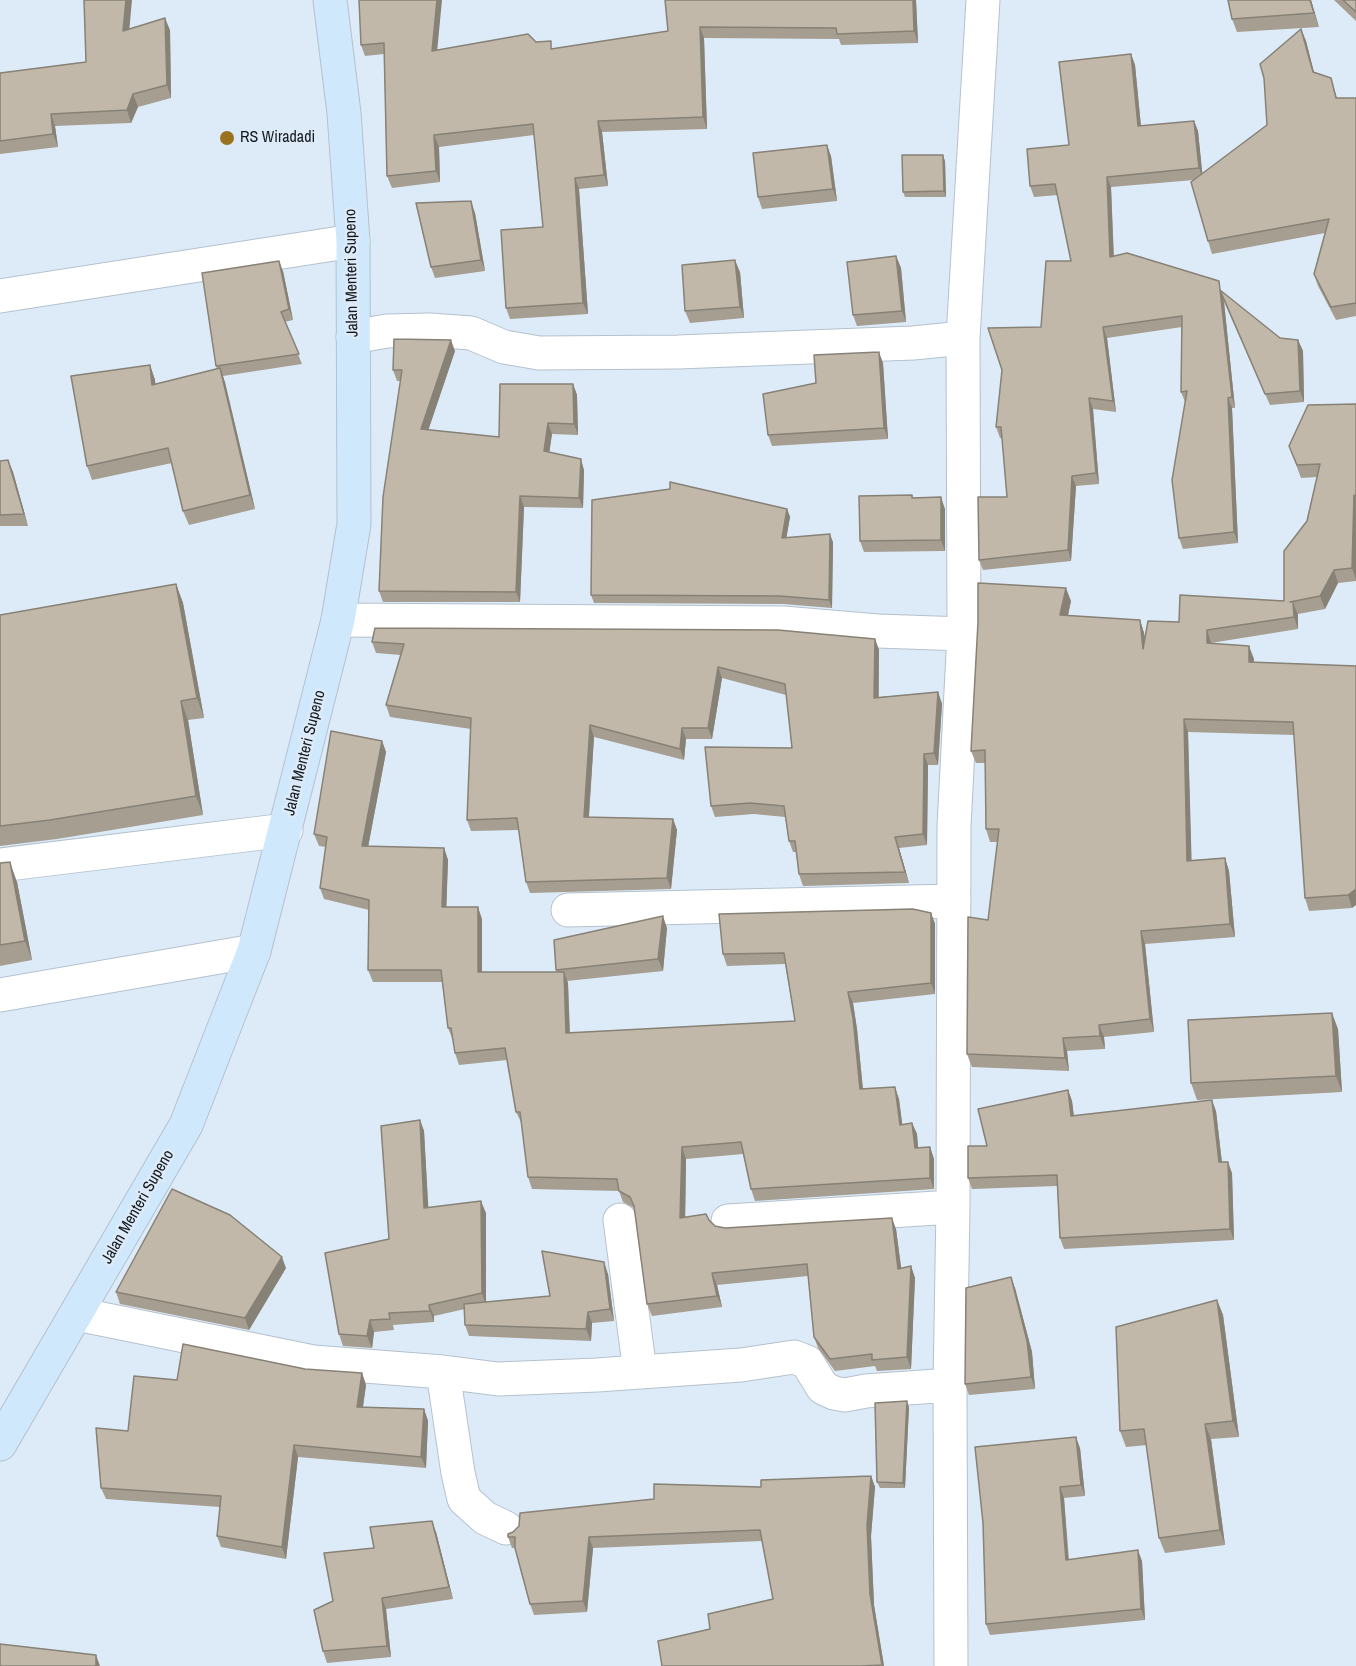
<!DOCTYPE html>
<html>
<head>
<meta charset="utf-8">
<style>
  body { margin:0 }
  canvas { display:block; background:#ddebf9 }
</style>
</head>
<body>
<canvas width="1356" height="1666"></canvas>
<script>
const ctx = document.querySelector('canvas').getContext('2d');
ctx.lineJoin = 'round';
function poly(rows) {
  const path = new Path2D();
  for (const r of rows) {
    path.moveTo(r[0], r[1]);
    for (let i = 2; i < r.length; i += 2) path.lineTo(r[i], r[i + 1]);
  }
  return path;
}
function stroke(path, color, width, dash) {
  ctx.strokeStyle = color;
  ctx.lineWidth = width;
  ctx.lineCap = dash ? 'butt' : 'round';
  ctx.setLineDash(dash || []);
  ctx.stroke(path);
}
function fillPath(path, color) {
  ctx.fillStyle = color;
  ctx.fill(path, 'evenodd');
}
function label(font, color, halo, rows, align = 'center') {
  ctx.font = font + ' "Archivo Narrow",sans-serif';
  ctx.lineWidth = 5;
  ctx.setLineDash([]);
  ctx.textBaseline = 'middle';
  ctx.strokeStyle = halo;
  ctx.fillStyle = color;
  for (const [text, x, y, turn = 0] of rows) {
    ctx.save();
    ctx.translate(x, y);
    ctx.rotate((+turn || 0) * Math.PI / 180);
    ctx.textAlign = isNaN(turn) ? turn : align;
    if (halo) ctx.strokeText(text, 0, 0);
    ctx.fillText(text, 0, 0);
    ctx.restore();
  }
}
const street = poly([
  [0,296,353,241],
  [353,337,387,331,430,330,471,333,504,347,539,353,678,352,913,343,963,338],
  [338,620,783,623,878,631,964,634],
  [0,865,286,830],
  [568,910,954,901],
  [0,995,254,951],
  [620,1220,640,1372],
  [728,1221,953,1207],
  [77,1314,313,1362,443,1372,498,1379,597,1375,741,1365,794,1357,807,1362,823,1388,834,1393,845,1395,866,1391,950,1385],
  [443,1372,458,1473,464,1499,485,1518,506,1528],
  [951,1666,950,1385,953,1207,954,826,964,634,963,338,983,0]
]);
const secondary = poly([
  [0,1444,186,1125,254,951,338,620,354,524,353,241,344,113,330,0]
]);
stroke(street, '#b4c1ce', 35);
stroke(secondary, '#b4c1ce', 35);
stroke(street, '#fff', 33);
stroke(secondary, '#d0e8fc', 33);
fillPath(poly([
  [359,0,437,51,536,42,554,49,668,31,916,0,918,43,841,45,839,39,704,38,707,129,602,132,608,186,579,189,588,314,510,319,506,308,543,227,534,135,439,147,440,182,392,188,387,176,384,54,365,56,361,45],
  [1311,0,1319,27,1237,32,1232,19],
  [1334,0,1356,0,1356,21],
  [129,29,170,30,171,98,138,107,131,123,55,126,58,147,0,154,0,73,86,62],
  [1301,29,1306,41,1314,72,1331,78,1337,98,1356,98,1356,316,1336,320,1318,286,1314,274,1325,233,1212,254,1208,241,1194,180,1111,187,1114,256,1223,293,1280,338,1298,340,1303,351,1304,402,1270,405,1224,302,1235,408,1232,408,1238,543,1183,549,1179,538,1185,402,1181,392,1182,327,1107,338,1116,412,1093,409,1099,484,1076,486,1071,561,983,570,979,560,1007,497,1002,438,1000,438,996,427,1071,261,1058,195,1034,197,1030,186,1069,145,1131,54,1135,65,1141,126,1194,121,1198,131,1202,174,1267,125],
  [831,156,837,201,762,209,758,197],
  [945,161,946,197,905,197,903,192],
  [475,213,485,271,435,278,431,267],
  [896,256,901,268,906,322,857,326,853,315],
  [283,271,293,320,285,322,302,364,223,376,255,509,189,525,183,511,172,463,92,480,87,466,150,365,155,380,155,384,217,369,216,366],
  [740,272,744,318,690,323,685,311],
  [455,351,428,430,499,437,573,384,577,395,578,435,552,434,549,452,584,470,583,508,524,507,520,602,383,602,379,591,401,381,397,381,393,370],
  [883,363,888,439,772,446,768,435,816,383],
  [1356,404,1356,581,1338,583,1325,609,1298,614,1298,629,1211,643,1254,659,1254,662,1356,666,1352,908,1309,911,1305,898,1294,735,1188,732,1191,860,1225,858,1229,871,1235,937,1145,944,1154,1032,1104,1037,1105,1049,1067,1051,1069,1071,972,1067,967,1054,988,920,998,842,990,842,986,829,985,763,976,763,971,751,1071,601,1068,616,1140,620,1144,633,1145,638,1179,622,1284,601,1307,521,1317,477,1301,478,1289,446],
  [8,460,13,472,28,526,0,526,0,461],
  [912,495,913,498,945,509,945,551,864,552,860,541],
  [787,509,790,517,786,538,833,542,832,608,783,604,594,603,591,595],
  [176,584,183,603,204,718,188,720,203,815,57,839,0,846,0,615],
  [875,639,879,650,879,697,938,692,942,704,938,765,928,765,927,845,899,848,909,883,803,886,799,874,796,852,793,852,789,841,785,817,754,814,715,817,711,806,792,748,786,695,722,678,712,739,686,739,684,760,594,737,589,817,673,819,677,830,671,889,530,893,526,882,519,830,471,831,467,820,471,729,390,717,386,705,401,655,376,653,372,642],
  [382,741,386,752,368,847,444,848,448,860,446,907,482,919,482,972,557,972,556,970,667,928,663,971,567,981,568,983,570,1033,795,1021,785,964,727,966,723,954,931,913,935,924,935,994,853,1003,857,1029,863,1089,899,1099,902,1125,912,1123,917,1134,918,1148,930,1147,934,1159,934,1189,755,1201,751,1189,743,1154,686,1159,685,1217,709,1220,715,1226,725,1228,896,1229,901,1269,911,1266,915,1278,911,1369,877,1371,875,1366,835,1371,818,1348,814,1337,808,1276,717,1285,722,1307,652,1316,647,1304,634,1208,623,1202,619,1191,532,1189,528,1177,522,1124,516,1112,507,1060,459,1065,455,1053,453,1040,448,1028,442,982,373,982,368,970,369,910,324,899,320,888,326,847,319,846,314,834],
  [0,863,17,882,32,960,0,966],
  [1338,1029,1342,1092,1197,1100,1191,1083],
  [1068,1090,1072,1101,1074,1116,1216,1111,1222,1162,1232,1173,1234,1240,1064,1249,1060,1238,1057,1186,972,1189,968,1178,987,1146],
  [420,1120,424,1131,428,1207,486,1213,486,1302,550,1296,608,1274,614,1321,592,1323,591,1341,469,1336,465,1325,465,1309,434,1316,434,1322,393,1325,394,1330,374,1332,372,1348,343,1346,339,1334,389,1239],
  [286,1268,249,1330,120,1304,116,1292],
  [1015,1288,1032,1352,1035,1389,969,1395,965,1384],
  [1217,1300,1223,1315,1239,1437,1211,1439,1225,1545,1165,1553,1159,1538,1147,1445,1126,1447,1120,1431],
  [305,1369,362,1373,366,1385,363,1408,424,1409,428,1421,426,1468,298,1457,286,1559,221,1547,217,1536,220,1507,106,1499,101,1488,128,1431,177,1380],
  [909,1407,905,1488,880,1488,877,1482],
  [1080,1448,1085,1496,1064,1498,1069,1559,1142,1561,1145,1620,990,1635,986,1624],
  [871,1476,875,1487,871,1536,874,1605,884,1666,662,1666,710,1629,773,1599,762,1541,593,1548,587,1612,534,1615,530,1604,515,1548,512,1548,508,1537,654,1499],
  [436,1532,453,1599,386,1609,391,1657,327,1663,323,1651,333,1601,374,1548]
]), '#a69e91');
fillPath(poly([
  [126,0,132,0,128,44,123,31],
  [437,0,442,0,436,63,432,51],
  [913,0,916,0,918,43,914,31],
  [1310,0,1311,0,1319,27,1314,13],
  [165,18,170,30,171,98,167,85],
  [700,27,704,38,707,129,703,117],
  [1301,29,1306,41,1317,85,1313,72],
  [1131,54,1135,65,1142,137,1138,126],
  [133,94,138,107,131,123,127,110],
  [51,114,55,126,58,147,53,134],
  [598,121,602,132,608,186,604,175],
  [1194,121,1198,131,1203,179,1199,168],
  [434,135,439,147,440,182,436,171],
  [827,145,831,156,837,201,833,189],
  [943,155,945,161,946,197,944,191],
  [1107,177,1111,187,1114,268,1110,257],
  [575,178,579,189,588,314,583,303],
  [471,201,475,213,485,271,481,260],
  [896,256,901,268,906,322,902,311],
  [735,260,740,272,744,318,740,307],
  [279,261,283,271,293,320,289,309],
  [1220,291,1224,302,1235,408,1232,397],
  [1103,327,1107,338,1116,412,1113,401],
  [451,340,455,351,425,440,421,429],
  [1298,340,1303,351,1304,402,1300,391],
  [879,352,883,363,888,439,884,428],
  [150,365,155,380,157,399,152,385],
  [220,368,225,382,255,509,250,495],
  [573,384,577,395,578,435,574,424],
  [1089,398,1093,409,1099,484,1096,473],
  [1228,398,1232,408,1238,543,1234,532],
  [548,423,552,434,548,462,544,451],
  [581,459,584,470,583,508,579,498],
  [8,460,13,472,28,526,24,514],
  [1072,476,1076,486,1071,561,1068,550],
  [1354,495,1356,500,1356,580,1352,568],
  [520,496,524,507,520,602,516,592],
  [941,497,945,509,945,551,941,540],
  [787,509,790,517,785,546,782,538],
  [830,534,833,542,832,608,829,600],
  [1334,570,1338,583,1325,609,1320,596],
  [176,584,183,603,204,718,197,698],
  [1066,588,1071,601,1065,628,1060,615],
  [1293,602,1298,615,1298,629,1294,617],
  [1140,620,1144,633,1148,662,1143,649],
  [1207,630,1211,643,1207,643],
  [875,639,879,650,878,709,874,698],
  [1249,646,1254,659,1253,675,1249,662],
  [718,667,722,678,712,739,708,728],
  [938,692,942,704,938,765,934,753],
  [181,701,188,720,203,815,196,796],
  [1184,719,1188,732,1192,874,1187,861],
  [590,725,594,737,588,828,584,817],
  [682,728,686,739,684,760,680,749],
  [382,741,386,752,366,858,362,846],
  [924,754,928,765,927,845,923,834],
  [673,819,677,830,671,889,667,878],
  [895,837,899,848,909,883,905,872],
  [444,848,448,860,446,919,442,907],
  [1225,858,1229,871,1235,937,1230,924],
  [10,862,17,882,32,960,25,941],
  [1356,889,1356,905,1352,908,1348,895],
  [478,907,482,919,482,984,478,972],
  [931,913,935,924,935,994,931,983],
  [663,916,667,928,663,971,658,959],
  [1141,931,1145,944,1154,1032,1150,1019],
  [564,972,568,983,570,1045,566,1033],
  [848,992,853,1003,857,1029,864,1101,860,1089],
  [1332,1013,1338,1029,1342,1092,1336,1076],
  [1099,1025,1104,1037,1105,1049,1100,1036],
  [1063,1038,1067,1051,1069,1071,1065,1058],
  [895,1087,899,1099,904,1137,900,1125],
  [1068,1090,1072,1101,1075,1127,1071,1116],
  [1212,1100,1216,1111,1223,1173,1219,1162],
  [420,1120,424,1131,429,1219,424,1208],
  [912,1123,917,1134,919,1159,915,1148],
  [682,1147,686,1159,685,1230,680,1218],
  [930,1147,934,1159,934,1189,930,1178],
  [1228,1162,1232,1173,1234,1240,1230,1229],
  [481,1201,486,1213,486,1305,482,1293],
  [892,1218,896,1229,903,1281,898,1269],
  [282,1257,286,1268,249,1330,245,1318],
  [604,1262,608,1274,614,1321,610,1309],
  [911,1266,915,1278,911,1369,907,1357],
  [712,1273,717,1285,722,1307,717,1296],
  [1011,1277,1015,1288,1032,1352,1035,1389,1031,1377],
  [1217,1300,1223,1315,1239,1437,1233,1421],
  [429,1305,434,1316,434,1322,430,1311],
  [588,1312,592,1323,591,1341,586,1329],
  [370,1320,374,1332,372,1348,367,1336],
  [362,1373,366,1385,361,1419,357,1407],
  [907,1401,909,1407,905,1488,903,1483],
  [424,1409,428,1421,426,1468,421,1457],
  [1205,1424,1211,1439,1225,1545,1220,1530],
  [1076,1437,1080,1448,1085,1496,1081,1485],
  [294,1445,298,1457,286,1559,282,1547],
  [871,1476,875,1487,871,1536,874,1605,884,1666,882,1666,882,1665,870,1594,867,1525],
  [1060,1487,1064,1498,1069,1571,1066,1560],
  [432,1521,436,1532,453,1599,449,1587],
  [589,1537,593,1548,587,1612,583,1601],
  [1138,1550,1142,1561,1145,1620,1141,1609],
  [382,1598,386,1609,391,1657,387,1646],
  [96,1655,100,1666,96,1666]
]), '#878176');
const building = poly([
  [84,0,126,0,123,31,165,18,167,85,133,94,127,110,51,114,53,134,0,141,0,73,86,62,84,0],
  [359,0,437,0,432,51,528,34,536,42,551,41,551,49,668,31,665,0,913,0,914,31,837,34,836,28,700,27,703,117,598,121,604,175,575,178,583,303,506,308,501,230,543,227,533,124,434,135,436,171,387,176,384,43,361,45,359,0],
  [1228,0,1310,0,1314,13,1232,19,1228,0],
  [1343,0,1356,0,1356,12,1343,0],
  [1301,29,1313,72,1331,78,1336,98,1356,98,1356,303,1331,307,1314,274,1329,219,1208,241,1191,182,1267,125,1264,78,1260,64,1301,29],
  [1131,54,1138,126,1194,121,1199,168,1107,177,1110,257,1127,253,1219,281,1232,397,1228,398,1234,532,1179,538,1172,480,1187,391,1181,392,1182,316,1103,327,1113,401,1089,398,1096,473,1072,476,1068,550,979,560,978,497,1007,497,1001,427,996,427,1002,370,988,328,1041,327,1046,261,1071,261,1055,184,1030,186,1027,149,1069,145,1059,62,1131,54],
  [827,145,833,189,758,197,753,153,827,145],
  [902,155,943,155,944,191,903,192,902,155],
  [471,201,481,260,431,267,416,203,471,201],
  [896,256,902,311,853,315,847,262,896,256],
  [735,260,740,307,685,311,682,265,735,260],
  [279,261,289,309,281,312,299,354,216,366,202,273,279,261],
  [1220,290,1280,338,1298,340,1300,391,1265,394,1220,290],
  [394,339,451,340,421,429,499,437,500,384,573,384,574,424,548,423,544,451,581,459,579,498,520,496,516,592,379,591,383,497,402,370,393,370,394,339],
  [879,352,884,428,768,435,763,394,816,383,814,355,879,352],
  [150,365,152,385,220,368,250,495,183,511,168,448,87,466,71,376,150,365],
  [1356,404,1356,498,1354,495,1352,568,1334,570,1320,596,1290,602,1293,602,1294,617,1207,630,1207,643,1249,646,1249,662,1356,666,1356,889,1348,895,1305,898,1293,722,1184,719,1187,861,1225,858,1230,924,1141,931,1150,1019,1099,1025,1100,1036,1063,1038,1065,1058,967,1054,968,917,988,920,999,829,986,829,985,750,971,751,978,622,978,583,1066,588,1060,615,1140,620,1143,649,1148,621,1179,622,1180,595,1284,601,1284,551,1307,521,1320,464,1297,465,1289,446,1308,405,1356,404],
  [8,460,24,514,0,515,0,461,8,460],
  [670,482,787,509,782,538,830,534,829,600,780,596,591,595,592,500,670,489,670,482],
  [912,495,912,498,941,497,941,540,860,541,859,496,912,495],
  [176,584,197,698,181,701,196,796,50,820,0,826,0,615,176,584],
  [375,628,778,630,875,639,874,698,938,692,934,753,924,754,923,834,895,837,905,872,799,874,795,841,789,841,784,806,750,803,711,806,705,747,792,748,785,684,718,667,708,728,682,728,680,749,590,725,584,817,673,819,667,878,526,882,517,818,467,820,471,718,386,705,404,644,372,642,375,628],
  [331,731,382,741,362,846,444,848,442,907,478,907,478,972,564,972,566,1033,795,1021,784,953,723,954,719,914,913,909,931,913,931,983,848,992,853,1018,860,1089,895,1087,900,1125,912,1123,915,1148,930,1147,930,1178,751,1189,741,1142,682,1147,680,1218,706,1214,709,1220,715,1226,725,1228,892,1218,898,1269,911,1266,907,1357,872,1360,872,1354,830,1359,814,1337,807,1264,712,1273,717,1296,647,1304,634,1206,630,1197,619,1191,617,1179,528,1177,520,1112,516,1112,505,1048,455,1053,451,1028,448,1028,441,970,368,970,369,900,320,888,327,837,314,834,331,731],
  [10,862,25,941,0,945,0,863,10,862],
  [663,916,658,959,556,970,554,940,663,916],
  [1332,1013,1336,1076,1191,1083,1188,1020,1332,1013],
  [1068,1090,1071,1116,1212,1100,1219,1162,1228,1162,1230,1229,1060,1238,1057,1175,968,1178,968,1146,987,1146,978,1109,1068,1090],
  [420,1120,424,1208,481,1201,482,1293,429,1305,430,1311,389,1313,390,1319,370,1320,367,1336,339,1334,325,1253,389,1239,381,1126,420,1120],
  [172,1189,230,1215,282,1257,245,1318,116,1292,172,1189],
  [542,1251,604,1262,610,1309,588,1312,586,1329,465,1325,464,1304,550,1296,542,1251],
  [1011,1277,1027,1341,1031,1377,965,1384,966,1288,1011,1277],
  [1217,1300,1233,1421,1205,1424,1220,1530,1159,1538,1144,1429,1120,1431,1116,1327,1217,1300],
  [183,1344,305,1369,362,1373,357,1407,424,1409,421,1457,294,1445,282,1547,217,1536,221,1496,101,1488,96,1428,128,1431,134,1376,177,1380,183,1344],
  [907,1401,903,1483,877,1482,875,1403,907,1401],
  [1076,1437,1081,1485,1060,1487,1066,1560,1138,1550,1141,1609,986,1624,983,1523,975,1447,1076,1437],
  [871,1476,867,1525,870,1594,882,1665,861,1666,662,1666,658,1641,710,1629,708,1614,773,1599,760,1530,589,1537,583,1601,530,1604,515,1548,515,1537,508,1537,508,1534,513,1532,519,1526,520,1513,654,1499,654,1484,761,1487,761,1480,871,1476],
  [432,1521,449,1587,382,1598,387,1646,323,1651,314,1610,333,1601,324,1553,374,1548,370,1527,432,1521],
  [0,1644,96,1655,96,1666,0,1666,0,1644]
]);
fillPath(building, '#c1b8a9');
stroke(building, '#878176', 1.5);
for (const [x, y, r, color] of [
  [227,138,8,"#9b7320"]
]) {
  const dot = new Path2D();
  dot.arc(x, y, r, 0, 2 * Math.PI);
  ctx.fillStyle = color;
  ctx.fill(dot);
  stroke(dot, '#ddebf9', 2);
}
label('16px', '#14191e', '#ddebf9', [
  ["RS Wiradadi",240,138]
], 'left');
label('16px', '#14191e', '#ddebf9', [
  ["Jalan Menteri Supeno",352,273,-91],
  ["Jalan Menteri Supeno",305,753,-76],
  ["Jalan Menteri Supeno",138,1207,-60]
]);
</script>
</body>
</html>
